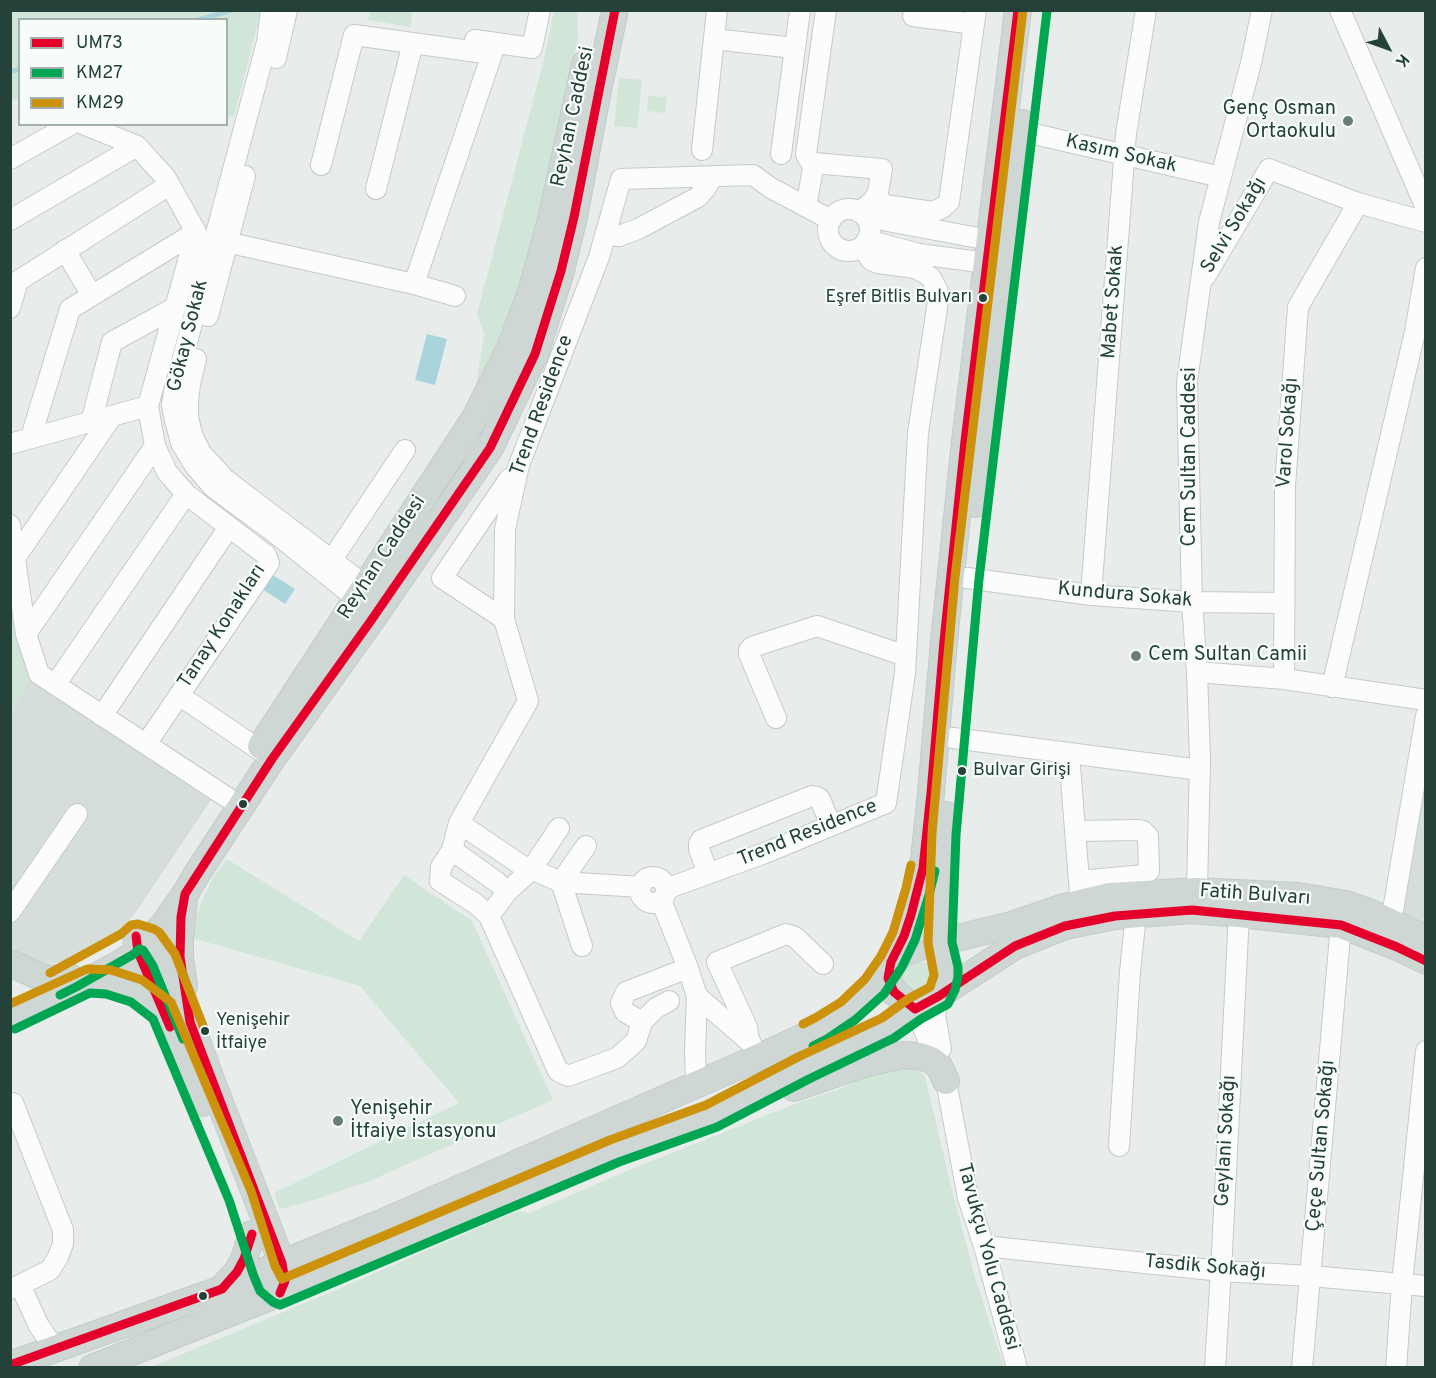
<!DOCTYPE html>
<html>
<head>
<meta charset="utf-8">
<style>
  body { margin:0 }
  #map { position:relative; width:1436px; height:1378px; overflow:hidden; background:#e8edeb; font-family:Overpass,sans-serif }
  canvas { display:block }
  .frame { position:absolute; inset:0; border:12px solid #24423a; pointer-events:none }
  .legend { position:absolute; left:18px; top:18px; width:210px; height:108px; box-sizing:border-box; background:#f7fbf9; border:2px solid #a3b1ad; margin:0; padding:8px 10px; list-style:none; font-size:18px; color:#24423a }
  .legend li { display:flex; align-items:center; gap:12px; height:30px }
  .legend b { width:30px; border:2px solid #a3b1ad }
  .north { position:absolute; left:1358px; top:18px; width:60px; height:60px; -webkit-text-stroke:4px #f7fbf9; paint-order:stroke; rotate:131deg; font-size:16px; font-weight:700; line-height:24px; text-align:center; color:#24423a }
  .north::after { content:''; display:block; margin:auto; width:21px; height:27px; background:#24423a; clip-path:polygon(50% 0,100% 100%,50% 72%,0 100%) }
</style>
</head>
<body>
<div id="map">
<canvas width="1436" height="1378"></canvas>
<div class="frame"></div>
<ul class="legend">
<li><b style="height:8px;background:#e4002b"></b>UM73</li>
<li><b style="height:8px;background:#00a651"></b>KM27</li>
<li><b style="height:8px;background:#cd920c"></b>KM29</li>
</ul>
<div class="north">K</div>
</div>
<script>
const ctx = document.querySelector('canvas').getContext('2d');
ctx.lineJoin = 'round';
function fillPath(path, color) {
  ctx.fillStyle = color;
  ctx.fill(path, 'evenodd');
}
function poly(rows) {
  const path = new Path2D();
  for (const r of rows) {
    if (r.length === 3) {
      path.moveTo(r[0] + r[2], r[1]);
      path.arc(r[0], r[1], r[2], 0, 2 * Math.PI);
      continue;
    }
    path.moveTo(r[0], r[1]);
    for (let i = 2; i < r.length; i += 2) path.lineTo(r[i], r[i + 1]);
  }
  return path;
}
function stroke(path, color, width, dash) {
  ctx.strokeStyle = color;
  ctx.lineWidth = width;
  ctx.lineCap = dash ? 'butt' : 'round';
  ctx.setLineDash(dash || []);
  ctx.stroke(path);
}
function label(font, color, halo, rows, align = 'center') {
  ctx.font = font + ' Overpass,sans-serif';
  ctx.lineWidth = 4.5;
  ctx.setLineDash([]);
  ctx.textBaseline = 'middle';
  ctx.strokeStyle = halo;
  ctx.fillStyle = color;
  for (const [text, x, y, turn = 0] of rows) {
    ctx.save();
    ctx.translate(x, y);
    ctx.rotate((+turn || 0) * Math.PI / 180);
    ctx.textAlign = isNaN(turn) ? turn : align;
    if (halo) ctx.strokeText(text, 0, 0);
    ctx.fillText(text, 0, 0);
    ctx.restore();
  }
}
fillPath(poly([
  [30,678,211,800,136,912,124,927,106,941,89,951,64,962,46,964,33,961,11,947,11,714],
  [1425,779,1425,927,1396,912]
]), '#d6dedb');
fillPath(poly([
  [11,11,261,11,234,117,227,115,226,20,20,20,19,98,11,102],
  [370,11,413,11,410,27,368,20],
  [554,11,577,11,578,37,576,49,564,101,546,189,529,260,503,333,481,386,474,399,484,334,477,314,545,55],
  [619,78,642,80,637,128,614,126],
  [648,96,667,97,665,113,647,111],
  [10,569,30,678,11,714,10,714],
  [227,859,359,941,404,875,472,921,553,1100,367,1182,311,1201,280,1209,274,1193,459,1103,360,986,192,938,196,918,204,896,214,876],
  [916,961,921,961,931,965,935,970,937,981,917,997,903,986,902,980,903,974,906,968,910,964],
  [883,1067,911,1067,919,1071,925,1076,950,1182,974,1274,1004,1367,149,1368,341,1288,501,1218,519,1211,529,1213,624,1172,800,1102,843,1088,856,1080]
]), '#d1e6d8');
fillPath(poly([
  [427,334,447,339,435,385,415,380],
  [271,574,295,589,285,604,262,589]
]), '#a9d4db');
stroke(poly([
  [197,20,233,10],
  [10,72,20,69]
]), '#a9d4db', 4.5);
const minor = poly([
  [271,10,267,42,174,391,172,405,174,416,181,443,195,466,214,488,275,533,367,607],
  [826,10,806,154,809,160,814,163,882,169,878,192,873,201,859,212],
  [1340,10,1426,208],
  [913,16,974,24],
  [714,39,794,48],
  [475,40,532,48,540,10],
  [276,58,287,10],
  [83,124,137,146,166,178,196,232,148,406,155,446,167,472,186,494,266,555,269,563,146,744],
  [1021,131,1221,177],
  [702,150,717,10],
  [781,154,800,10],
  [10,159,72,124],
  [321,165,354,35,492,54,414,284],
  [376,189,413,43],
  [876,197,885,205,933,212,942,208,949,202,976,10],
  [806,207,814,163],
  [849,230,21],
  [866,217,989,240],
  [10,220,137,146],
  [605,235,619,236,638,229,698,197,705,189,713,176],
  [217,240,414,284,455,296],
  [867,240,919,254,987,263],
  [65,250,91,294],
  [1205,277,1269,169,1358,203,1426,222],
  [10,308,18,281,169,185],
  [208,316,245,176],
  [196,359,190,384,188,401,188,418,193,437,201,453,226,480,375,593],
  [91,422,112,342,174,308],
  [31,437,70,309,196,232],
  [10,444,148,406],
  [10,525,26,634,39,674,228,798],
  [15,558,112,416],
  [325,570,405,450],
  [967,578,1091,595,1192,602,1284,603],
  [1091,595,1126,134,1146,10],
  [504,619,442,578,509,479,516,475],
  [26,634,155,446],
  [1197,672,1284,679,1426,700],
  [1284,679,1285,486,1298,307,1358,203],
  [55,685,186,494],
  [1332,687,1415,332,1426,268],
  [189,702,270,757],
  [102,716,229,527],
  [776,718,749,654,749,650,752,647,817,626,906,656],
  [953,738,1200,770],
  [1069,753,1080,894],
  [459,823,452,850,441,867,440,881,476,904,489,916,558,1071,568,1076,617,1058,636,1041,642,1022,656,1008,669,1001],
  [1075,831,1139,830,1143,831,1148,836,1149,871,1144,875,1079,881],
  [452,850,498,883],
  [708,874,699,849,699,844,701,840,812,796,817,797,820,799,831,826],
  [653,890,13],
  [641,887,561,882,521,865,459,823,528,701,504,619,505,529,519,465,599,257,621,179,753,175,771,188,831,220],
  [666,889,765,853,886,803,905,673,918,433,938,301,938,294,937,289,931,278,925,273,915,268,878,263,871,260,862,247],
  [661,900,688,968,697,996,751,1043],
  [1193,905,1197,891,1200,759,1197,672,1192,602,1187,382,1209,222,1251,63,1262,10],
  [10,912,77,814],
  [489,916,507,892,531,870,559,828],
  [1391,922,1426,716],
  [582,946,561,882,586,846],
  [939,996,935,1015,941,1049],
  [915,1009,946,1081,968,1198,984,1246,1017,1368],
  [642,1022,625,1012,621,1003,626,992,688,968],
  [749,1041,747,1027,717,962,786,934,795,937,823,964],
  [696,1085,695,1051,697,996],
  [13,1103,63,1230,63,1244,58,1257,50,1270,20,1285],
  [1119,1146,1130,972,1136,914],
  [984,1246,1221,1271,1310,1276,1426,1286],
  [10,1289,20,1285,39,1326,55,1349],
  [1215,1368,1221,1271,1239,914],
  [1302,1368,1341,925],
  [1396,1368,1402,1284,1426,1051]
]);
const major = poly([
  [976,504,1022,123],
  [261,746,475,418,511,346,532,289,552,216,585,64],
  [136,936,150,940,164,960,190,1022,212,1082,282,1263,284,1279],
  [136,936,138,952,202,1103],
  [10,963,38,976,49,979,70,977],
  [88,981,108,982,137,991,163,1011],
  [184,986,180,957,180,940,184,898],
  [939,996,944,986,946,976,946,968,940,943,941,894,946,815],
  [915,1009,894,992,890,985,888,978,891,962,904,936,911,915,923,868,931,793,944,641,965,441,1018,10],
  [10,1018,88,981,119,964,138,952,164,924,185,894,198,872,272,759,370,622,490,448,535,354,561,271,574,217,597,96,615,10],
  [794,1088,863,1064,902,1055,920,1056,931,1060,939,1066,946,1081],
  [222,1288,237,1272,244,1259,252,1234],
  [10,1365,222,1289,295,1258,381,1223,764,1055,821,1029,848,1011,874,987,891,962,902,954,916,948,1011,925,1064,907,1110,896,1197,891,1298,896,1346,904,1369,912,1426,939],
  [92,1368,280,1293,615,1151,711,1116,804,1068,888,1028,1015,946,1065,926,1115,916,1192,910,1239,914,1341,925,1397,947,1426,961]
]);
stroke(minor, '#c5cac8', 22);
stroke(major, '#c3ccc9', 28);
stroke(minor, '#fcfcfc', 20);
stroke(major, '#cfd7d5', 26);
stroke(poly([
  [136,936,138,952,170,1027],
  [915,1009,894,992,888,978,891,962,904,936,911,915,923,868,931,793,944,641,965,441,1018,10],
  [915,1009,939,996,1015,946,1065,926,1115,916,1192,910,1341,925,1397,947,1426,961],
  [280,1293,285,1281,282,1263,190,1022,180,957,181,917,185,894,272,759,370,622,490,448,535,354,561,271,574,217,615,10],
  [10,1365,222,1289,237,1272,244,1259,252,1234]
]), '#e4002b', 9);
stroke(poly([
  [60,995,76,987,134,954,139,949,143,950,153,966,183,1039],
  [15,1029,90,993,106,994,131,1002,153,1019,229,1200,253,1274,260,1291,273,1302,280,1305,619,1162,717,1127,809,1079,894,1038,921,1019,948,1004,955,990,958,977,958,967,952,942,956,835,979,579,1047,11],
  [813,1046,827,1039,855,1020,884,994,902,967,915,940,929,895,935,871]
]), '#00a651', 9);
stroke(poly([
  [50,973,121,934,131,925,138,924,154,929,159,932,175,954,205,1031],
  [10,1004,87,969,111,970,142,980,171,1002,251,1191,275,1266,282,1279,610,1140,706,1105,798,1057,882,1018,908,999,930,987,934,975,928,943,932,833,955,577,1023,10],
  [803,1024,815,1018,841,1002,865,979,881,956,893,932,906,888,911,865]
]), '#cd920c', 9);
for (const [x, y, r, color] of [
  [1348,121,6,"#697e78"],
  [983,298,5,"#24423a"],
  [1136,656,6,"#697e78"],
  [962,771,5,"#24423a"],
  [243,804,5,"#24423a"],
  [205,1031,5,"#24423a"],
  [338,1121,6,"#697e78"],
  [203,1296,5,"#24423a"]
]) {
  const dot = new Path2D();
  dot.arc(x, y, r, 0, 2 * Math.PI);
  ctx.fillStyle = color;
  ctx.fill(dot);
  stroke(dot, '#f7fbf9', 2);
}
label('18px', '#24423a', '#f7fbf9', [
  ["Eşref Bitlis Bulvarı",972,298,"right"],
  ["Bulvar Girişi",973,771],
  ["Yenişehir",216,1021],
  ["İtfaiye",216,1044]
], 'left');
label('20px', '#24423a', '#f7fbf9', [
  ["Genç Osman",1336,110,"right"],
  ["Ortaokulu",1336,133,"right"],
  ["Cem Sultan Camii",1148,656],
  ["Yenişehir",350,1110],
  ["İtfaiye İstasyonu",350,1133]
], 'left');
label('20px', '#24423a', '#f7fbf9', [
  ["Reyhan Caddesi",574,117,-78],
  ["Kasım Sokak",1121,155,13],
  ["Selvi Sokağı",1235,226,-59],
  ["Mabet Sokak",1114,302,-86],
  ["Gökay Sokak",189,336,-76],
  ["Trend Residence",543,406,-70],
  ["Varol Sokağı",1289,433,-86],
  ["Cem Sultan Caddesi",1191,457,-90],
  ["Reyhan Caddesi",383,558,-57],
  ["Kundura Sokak",1125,596,5],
  ["Tanay Konakları",223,627,-57],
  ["Trend Residence",808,834,-22],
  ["Fatih Bulvarı",1255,896,4],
  ["Geylani Sokağı",1227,1141,-87],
  ["Çeçe Sultan Sokağı",1322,1146,-85],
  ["Tavukçu Yolu Caddesi",987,1257,75],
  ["Tasdik Sokağı",1205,1268,5]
]);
</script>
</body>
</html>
